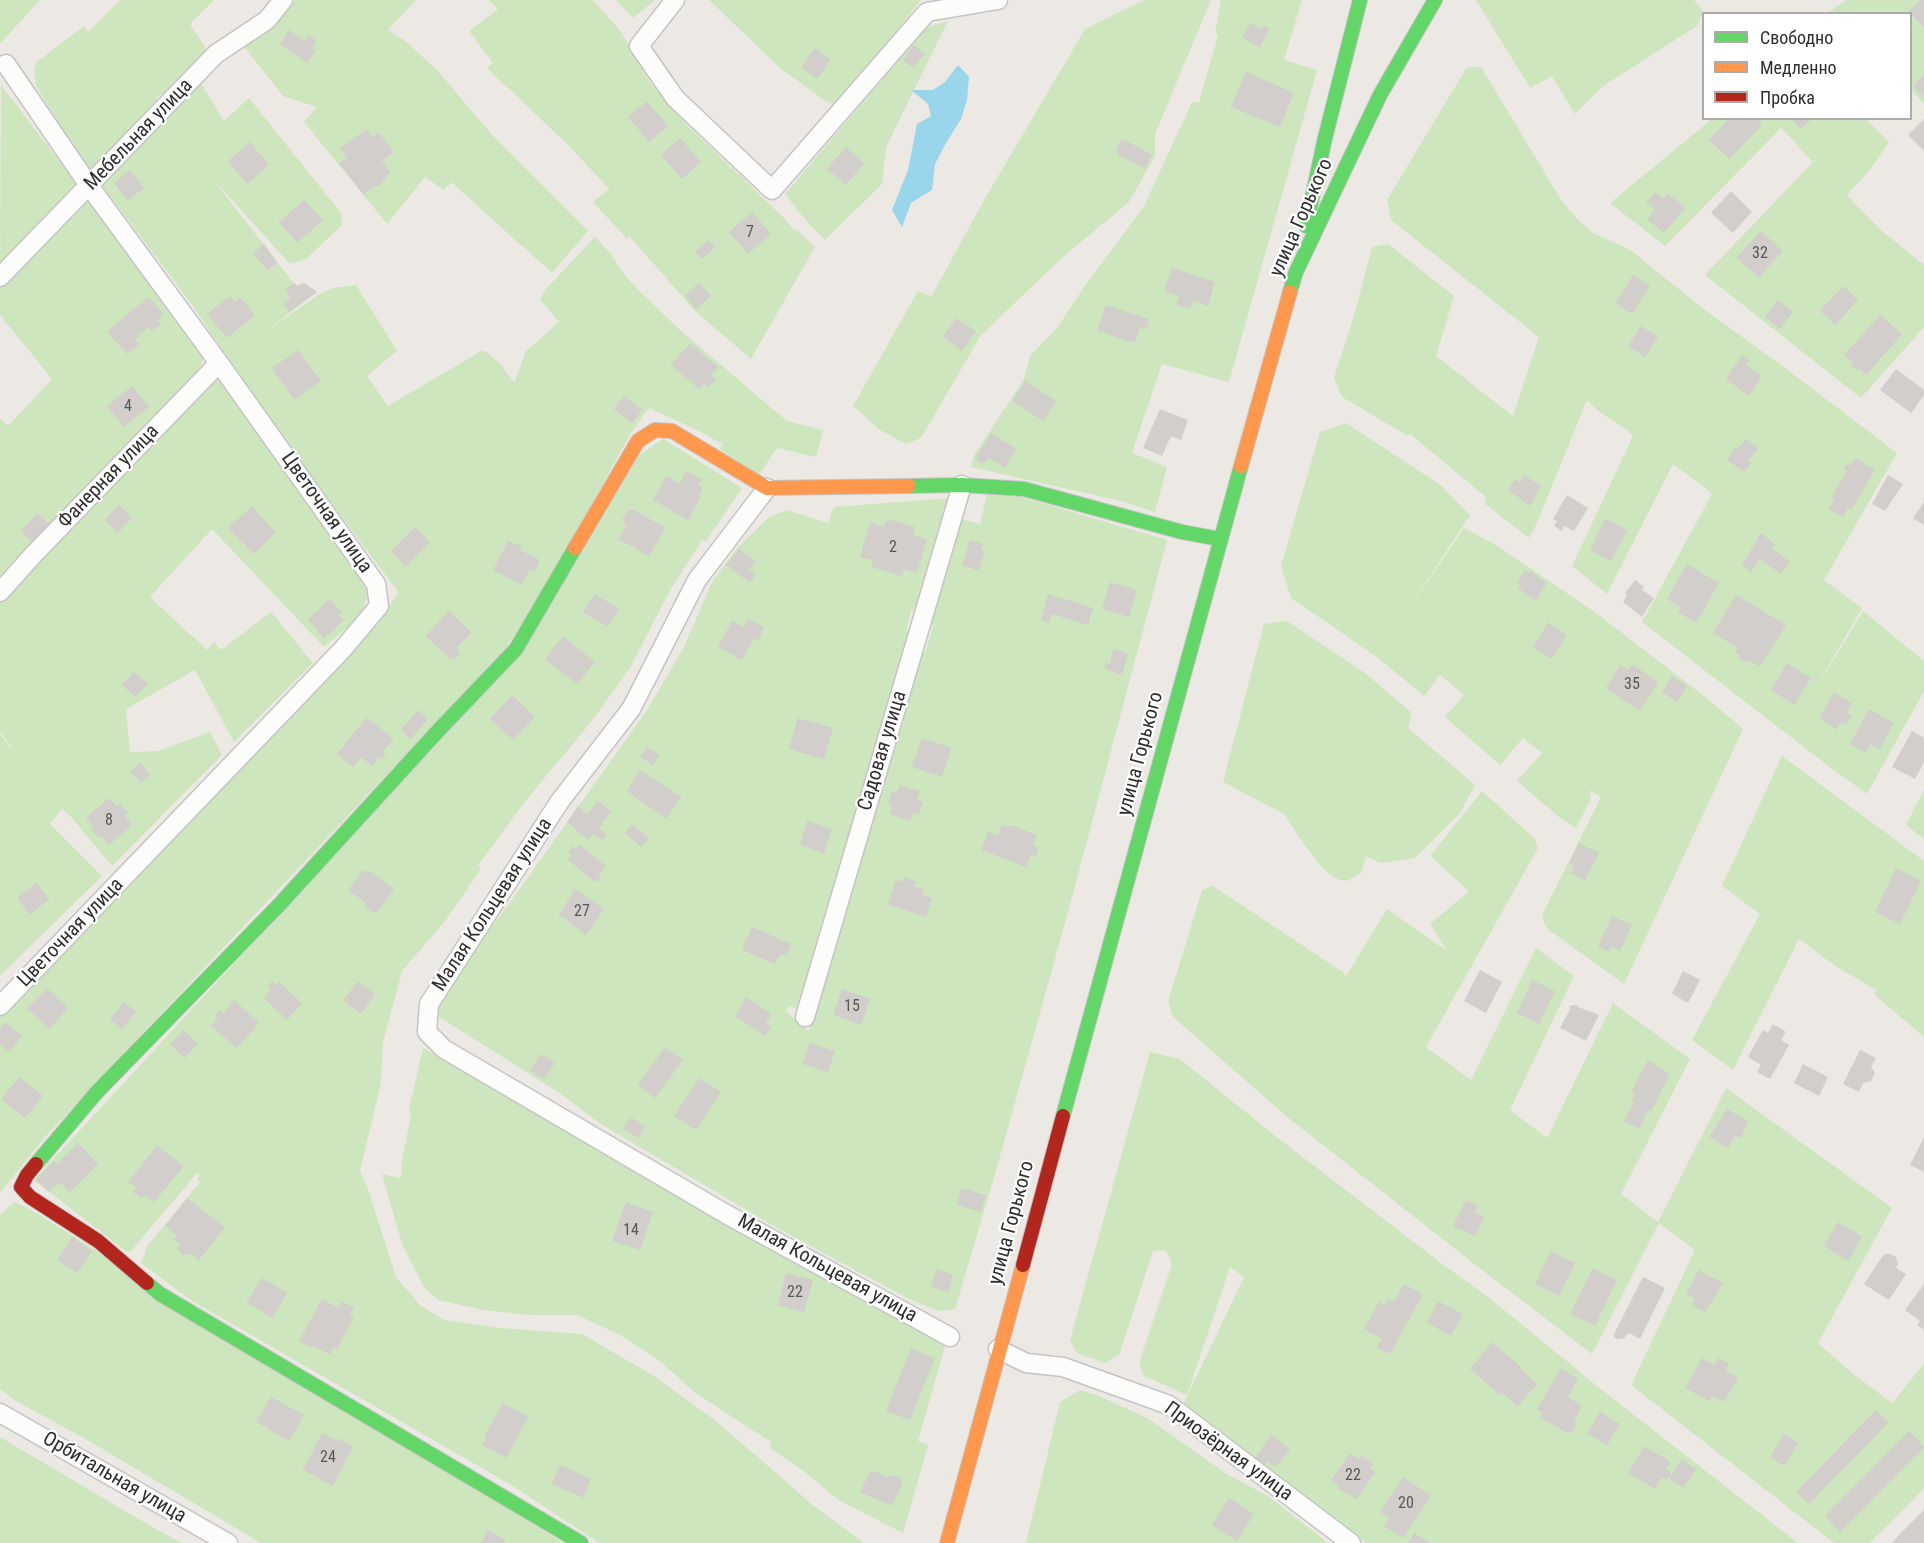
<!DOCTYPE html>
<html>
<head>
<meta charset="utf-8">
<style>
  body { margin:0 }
  #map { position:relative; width:1924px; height:1543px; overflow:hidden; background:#ece8e4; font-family:"Roboto Condensed",sans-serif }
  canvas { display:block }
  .legend { position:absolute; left:1702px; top:12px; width:210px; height:108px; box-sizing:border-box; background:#fff; border:2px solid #ababab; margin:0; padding:8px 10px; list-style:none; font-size:18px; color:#2e2e2e }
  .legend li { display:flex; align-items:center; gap:12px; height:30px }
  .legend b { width:30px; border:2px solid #ababab }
</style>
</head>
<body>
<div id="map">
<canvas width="1924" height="1543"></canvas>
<ul class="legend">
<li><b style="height:8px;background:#63d668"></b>Свободно</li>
<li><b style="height:8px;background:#ff974d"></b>Медленно</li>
<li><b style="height:8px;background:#b3261e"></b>Пробка</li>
</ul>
</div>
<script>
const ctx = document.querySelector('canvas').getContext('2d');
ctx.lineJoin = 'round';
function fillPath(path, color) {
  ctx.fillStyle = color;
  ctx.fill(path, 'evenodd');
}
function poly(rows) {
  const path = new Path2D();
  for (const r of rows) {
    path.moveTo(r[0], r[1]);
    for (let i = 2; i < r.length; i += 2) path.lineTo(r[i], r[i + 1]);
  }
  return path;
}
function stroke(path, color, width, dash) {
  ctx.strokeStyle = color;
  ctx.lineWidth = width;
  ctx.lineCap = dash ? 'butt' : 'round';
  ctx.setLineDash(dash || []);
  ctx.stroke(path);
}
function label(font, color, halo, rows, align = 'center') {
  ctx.font = font + ' "Roboto Condensed",sans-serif';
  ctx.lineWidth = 4.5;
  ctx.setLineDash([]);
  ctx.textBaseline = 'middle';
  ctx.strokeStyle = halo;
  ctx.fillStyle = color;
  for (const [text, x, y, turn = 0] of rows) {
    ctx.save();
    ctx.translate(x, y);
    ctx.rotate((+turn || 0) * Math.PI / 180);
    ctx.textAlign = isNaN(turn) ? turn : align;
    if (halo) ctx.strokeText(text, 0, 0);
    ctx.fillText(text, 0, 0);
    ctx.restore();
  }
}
fillPath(poly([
  [0,0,40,0,0,44],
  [120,0,214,0,190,24,217,66,189,78,156,98,164,111,199,80,224,121,249,98,341,213,342,225,306,259,290,264,212,178,296,286,304,283,317,292,258,337,318,295,333,288,356,285,397,351,367,376,388,406,483,350,500,363,514,383,526,351,559,322,540,299,546,289,595,237,610,253,626,277,640,292,681,331,787,421,823,430,816,457,777,448,758,476,720,449,722,444,697,430,649,408,632,431,521,632,45,1137,0,1193,0,1017,332,674,375,625,399,593,280,435,190,302,71,144,36,86,34,68,38,61,84,26,88,32],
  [295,0,416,0,388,30,404,40,438,71,493,136,588,231,552,273,451,182,444,190,425,177,387,224,304,122,317,107,283,96,245,48,264,26,277,21],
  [489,0,593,0,621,32,649,81,684,122,786,220,793,229,797,230,815,247,751,359,696,312,630,237,627,239,593,202,609,189,571,148,487,68,493,63,469,31,498,9],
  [616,0,655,0,633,18],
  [709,0,921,0,841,99,832,104,824,100,780,68],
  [1144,0,1211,0,1155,134,1155,156,1129,202,1064,256,981,335,921,438,906,444,880,430,853,406,918,291,931,297,983,202,1085,29],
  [1221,0,1302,0,1284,60,1317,70,1229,382,1162,364,1132,453,1167,467,1155,512,1121,501,971,467,974,455,1024,379,1030,356,1057,328,1084,287,1144,206,1192,102,1199,102,1218,36,1215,33],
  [1476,0,1694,0,1703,11,1697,26,1603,86,1575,114,1552,76,1530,88],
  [1846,0,1924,0,1924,104,1911,90,1910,14,1823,14,1832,10],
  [948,21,886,147,882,184,825,240,808,223,785,194,927,27],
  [1467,67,1481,67,1562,201,1578,220,1593,233,1629,249,1705,310,1785,368,1897,453,1824,580,1862,608,1809,700,1863,611,1924,661,1924,691,1867,794,1827,765,1642,622,1712,494,1704,487,1673,464,1607,594,1572,566,1633,436,1627,430,1601,413,1587,400,1536,525,1529,538,1485,504,1486,497,1410,434,1408,436,1342,397,1334,378,1356,309,1372,247,1388,244,1454,296,1436,356,1513,416,1539,337,1391,220,1387,200],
  [1,85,76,183,28,237,0,265],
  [1712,119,1866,119,1889,142,1869,171,1847,195,1882,231,1924,265,1924,327,1861,398,1705,275,1813,162,1781,128,1665,246,1610,203],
  [90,199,205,353,200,369,0,582,0,418,8,426,52,379,0,315,0,286,78,206],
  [216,381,223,382,369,589,364,608,355,621,324,647,212,529,150,597,207,650,214,642,221,650,271,612,313,663,234,742,195,670,126,709,130,752,158,751,210,732,222,755,112,866,71,817,62,809,50,824,102,876,0,976,0,734,11,748,12,747,0,732,0,603,78,518,209,385],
  [1346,423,1442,486,1470,515,1401,621,1464,528,1496,545,1596,613,1709,700,1743,729,1624,984,1549,930,1544,923,1542,915,1601,797,1589,790,1591,799,1576,828,1560,818,1517,781,1542,753,1523,738,1500,765,1445,717,1464,695,1440,675,1424,696,1377,657,1291,598,1281,566,1320,432],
  [663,439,742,488,706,541,702,540,668,594,630,668,591,722,527,799,478,865,481,869,445,921,402,971,383,1042,381,1083,360,1171,368,1189,396,1277,421,1306,445,1320,500,1328,582,1334,654,1376,716,1421,814,1506,864,1543,599,1543,513,1486,194,1302,141,1263,148,1245,200,1182,197,1179,199,1175,197,1173,131,1251,127,1252,34,1180,450,730,634,459],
  [987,495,1022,497,1167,540,1070,905,995,1174,955,1309,938,1311,907,1298,779,1229,636,1145,598,1122,561,1094,430,1011,432,1004,509,904,647,710,684,647,712,582,737,548,769,517,787,510,828,523,834,507,951,498,918,611,911,610,907,628,909,644,817,939,802,995,796,1009,789,1006,786,1011,809,1031,916,659,926,651,933,626,932,624,928,622,961,519,980,524],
  [1287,621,1365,673,1412,713,1408,728,1475,785,1460,813,1415,858,1380,863,1366,856,1361,873,1347,881,1337,879,1323,869,1303,843,1284,814,1223,782,1264,624],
  [1782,756,1924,861,1924,1037,1875,995,1876,990,1837,967,1799,939,1733,1070,1692,1040,1760,914,1722,886],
  [1924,790,1924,839,1906,825],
  [1482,791,1534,838,1538,848,1426,1047,1471,1080,1536,948,1574,976,1510,1110,1547,1138,1613,1003,1690,1059,1621,1194,1658,1222,1726,1088,1892,1208,1818,1343,1852,1373,1892,1403,1924,1364,1924,1488,1870,1543,1834,1543,1631,1385,1695,1250,1659,1223,1592,1354,1482,1270,1286,1116,1173,1017,1168,1001,1187,940,1202,890,1213,886,1344,973,1345,978,1387,909,1447,951,1430,924,1469,891,1430,856],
  [423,1048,947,1339,918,1441,928,1445,903,1533,840,1501,802,1470,770,1448,771,1442,694,1392,660,1361,620,1335,577,1315,530,1315,483,1310,438,1300,424,1287,402,1244,382,1174,401,1178,402,1160,411,1115,409,1109],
  [1150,1052,1180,1059,1274,1135,1445,1266,1487,1296,1602,1390,1798,1543,1366,1543,1183,1405,1244,1277,1230,1267,1187,1395,1144,1376,1139,1363,1172,1264,1166,1250,1153,1251,1119,1355,1105,1363,1077,1353,1070,1340],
  [14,1202,28,1208,563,1543,261,1543,89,1441,16,1401,0,1389,0,1215],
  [1080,1390,1097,1395,1149,1419,1225,1473,1268,1496,1328,1543,1026,1543,1060,1402],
  [0,1437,154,1528,182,1543,0,1543]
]), '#cee6be');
fillPath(poly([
  [958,65,969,77,967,100,961,119,946,143,935,164,932,190,911,203,902,227,892,210,908,170,917,124,931,116,928,104,911,90,933,90,945,82]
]), '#99d6ec');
fillPath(poly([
  [1921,0,1924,0,1924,28,1909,11],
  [1250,23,1262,29,1263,25,1270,28,1260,47,1242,38],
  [289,30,305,41,309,35,317,41,312,48,316,50,307,63,280,44],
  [914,45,925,54,913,68,903,60],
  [815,48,831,60,817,79,801,67],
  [1246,72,1294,93,1280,127,1231,107],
  [1924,74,1924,97,1913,86],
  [647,101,668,126,649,142,628,117],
  [1730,118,1756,118,1762,125,1729,159,1709,140],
  [1791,118,1813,118,1801,129],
  [1924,119,1924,151,1908,135],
  [367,129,373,137,379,133,394,152,382,161,390,172,381,184,363,194,339,163,347,158,340,148],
  [680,138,701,162,682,179,661,155],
  [1125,140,1152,155,1145,169,1118,155,1116,150,1120,141],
  [250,142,269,165,247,184,228,161],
  [846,147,864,163,846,185,827,169],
  [130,170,144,188,127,201,114,183],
  [1731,191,1752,212,1733,233,1711,213],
  [1655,192,1663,199,1668,193,1685,208,1664,233,1647,219,1655,210,1646,202],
  [304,200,323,220,297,243,279,222],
  [752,212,771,234,748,254,729,232],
  [1761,231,1783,251,1759,277,1736,258],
  [709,240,715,247,702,259,695,252],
  [264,244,277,263,268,271,253,253],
  [1172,268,1215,282,1208,306,1193,301,1190,309,1176,304,1179,296,1164,292],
  [1633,275,1650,286,1632,314,1615,303],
  [294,283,297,286,304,283,317,292,289,312,283,304,291,298,285,290],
  [699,283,711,296,696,309,685,295],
  [1843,286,1858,300,1835,325,1820,311],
  [230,296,235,302,240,297,255,315,227,338,207,314],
  [149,297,164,315,157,320,161,324,152,331,149,327,135,339,140,344,127,354,107,331],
  [1778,300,1793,312,1780,329,1765,317],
  [1106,305,1149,319,1146,329,1140,327,1135,343,1097,331],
  [1880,315,1902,334,1866,375,1859,368,1857,371,1851,366,1853,363,1844,355],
  [956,318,976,331,962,351,943,337],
  [1641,326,1658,337,1645,357,1628,346],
  [690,343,718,367,711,375,716,379,709,387,704,383,699,389,671,365],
  [298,350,321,381,294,400,272,368],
  [1742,355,1749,360,1746,365,1762,376,1749,396,1726,379],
  [1896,369,1924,390,1924,395,1911,413,1880,390],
  [1025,381,1056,401,1043,421,1012,401],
  [132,386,149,407,124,427,107,406],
  [624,396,642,410,632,423,614,409],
  [1160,409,1188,420,1181,440,1171,436,1162,456,1143,448],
  [991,433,1016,449,1005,468,989,458,986,462,981,463,977,460,977,456],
  [1746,439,1758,448,1750,459,1747,460,1751,462,1744,472,1727,460,1735,447,1738,449],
  [1855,458,1875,470,1851,510,1848,508,1843,517,1829,509,1834,500,1831,498,1847,471,1843,469,1847,464,1850,466],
  [686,471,701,479,698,485,703,488,699,495,701,496,688,520,653,500,666,476,679,483],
  [1524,475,1541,486,1530,506,1508,490,1515,479,1519,482],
  [1888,475,1903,484,1885,511,1872,504],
  [1567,495,1588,508,1574,531,1564,526,1562,531,1554,526,1557,521,1553,519],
  [1924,502,1924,525,1913,518],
  [119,505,132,518,118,533,105,520],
  [252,506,276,533,253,554,228,528],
  [628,510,635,510,665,528,649,556,618,539,627,525,622,520],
  [38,513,50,525,32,542,21,530],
  [887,519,915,527,913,535,927,539,917,573,904,569,902,576,871,567,873,560,860,557,870,523,884,527],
  [1605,519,1627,530,1611,561,1590,550],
  [415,527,430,542,406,566,391,551],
  [1761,533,1775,544,1772,548,1790,562,1781,574,1760,559,1751,572,1742,565],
  [970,540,983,544,981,550,985,551,979,571,962,565],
  [508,541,522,546,520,550,540,560,535,572,530,569,522,585,493,570],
  [739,549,756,561,749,569,756,574,750,583,726,565],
  [1687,564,1719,583,1696,623,1678,612,1681,608,1667,599],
  [1525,570,1529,572,1530,571,1547,583,1535,601,1518,588,1520,584,1517,582],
  [1635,580,1644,587,1642,590,1654,598,1642,617,1623,602,1627,595,1625,593],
  [1110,582,1137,590,1129,617,1102,609],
  [595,594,619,609,608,627,583,612],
  [1048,594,1093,608,1088,625,1052,614,1049,623,1041,620],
  [1736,595,1786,625,1760,667,1749,660,1747,663,1738,658,1740,655,1735,652,1738,648,1713,633],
  [330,599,342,613,339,616,344,620,324,639,308,619],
  [449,611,471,632,457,648,460,655,455,659,451,659,425,636],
  [748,619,764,627,758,641,754,638,742,660,718,647,732,621,744,627],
  [1548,623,1567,635,1552,659,1533,648],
  [563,636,595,662,577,684,545,659],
  [1114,649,1128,654,1122,675,1105,669,1106,663,1110,664],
  [1787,663,1811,678,1794,705,1771,690],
  [1632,664,1658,682,1640,711,1606,688,1620,665,1628,670],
  [134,672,148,684,135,697,122,685],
  [1672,676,1687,686,1677,702,1662,692],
  [1834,693,1852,703,1846,713,1852,716,1846,725,1841,722,1836,729,1819,718],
  [512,695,535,717,513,740,490,719],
  [1869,709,1894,723,1880,749,1870,744,1866,753,1850,744],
  [418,710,428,719,411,739,401,730],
  [367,717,393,739,383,752,386,755,382,759,379,757,372,766,361,757,353,767,337,754],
  [798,718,833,728,824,759,789,749],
  [1912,731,1924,738,1924,762,1915,779,1892,767],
  [922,738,951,748,942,777,912,767],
  [647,747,659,755,653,765,640,757],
  [140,763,150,775,141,783,130,771],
  [640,770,681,797,666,819,627,791],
  [900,785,920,791,917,800,923,802,919,815,912,813,910,821,890,814,892,806,888,804,892,791,897,793],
  [109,798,116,806,120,804,128,813,125,816,132,825,109,845,101,836,99,838,91,828,93,826,86,818],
  [598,801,611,812,599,828,607,835,602,840,594,834,588,840,567,822,578,806,587,814],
  [807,821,832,829,824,853,800,845],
  [632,824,649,838,641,847,625,833],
  [1002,824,1011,827,1011,825,1037,835,1033,846,1039,847,1036,856,1031,854,1026,867,981,850,988,832,998,835],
  [1579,843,1599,853,1585,880,1571,873,1574,866,1569,863],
  [579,844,606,866,598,876,601,878,598,882,595,880,594,881,567,859,571,855,568,852,572,846,576,849],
  [1896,868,1921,881,1900,924,1875,912],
  [363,870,366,872,368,870,394,889,376,914,364,906,366,903,348,890],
  [904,877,916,881,914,886,924,889,923,895,932,898,926,917,888,904,896,880,902,882],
  [36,883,49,899,30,915,17,898],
  [575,889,604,909,586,935,559,915],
  [1612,916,1632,925,1620,951,1612,947,1609,952,1598,946],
  [752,927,791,944,786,956,780,954,775,964,742,950],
  [1480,970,1502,982,1486,1013,1464,1001],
  [1683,971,1700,980,1688,1003,1672,994],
  [1532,980,1555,991,1539,1024,1517,1013],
  [272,981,276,985,279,982,302,1003,287,1020,264,998,271,990,267,987],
  [358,981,375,994,361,1014,343,1001],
  [47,988,68,1008,49,1029,27,1008],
  [842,989,870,999,861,1025,833,1015],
  [746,997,772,1014,766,1023,771,1026,765,1036,735,1016],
  [234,1000,259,1023,237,1048,211,1026,218,1018,215,1015,219,1010,223,1013],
  [124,1002,136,1012,122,1029,110,1019],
  [1577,1005,1578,1007,1599,1015,1586,1041,1560,1028,1570,1009,1569,1006],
  [5,1022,22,1036,9,1052,0,1045,0,1028],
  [1773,1024,1786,1032,1781,1040,1789,1045,1770,1079,1757,1072,1761,1065,1748,1057,1763,1030,1768,1033],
  [183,1030,198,1043,185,1058,170,1045],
  [811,1043,835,1051,828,1072,803,1064,806,1055,804,1054],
  [665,1047,683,1060,655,1098,638,1085],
  [1860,1050,1876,1058,1871,1067,1875,1073,1871,1081,1863,1083,1859,1092,1843,1084],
  [541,1054,555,1063,544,1079,530,1070],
  [1648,1060,1670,1074,1651,1111,1648,1110,1639,1129,1624,1121,1634,1103,1631,1101,1635,1094,1631,1092],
  [1803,1064,1828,1077,1819,1096,1794,1083],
  [19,1077,43,1096,25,1118,1,1099],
  [699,1078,721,1092,696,1130,674,1116],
  [1727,1109,1748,1121,1741,1138,1735,1136,1728,1148,1709,1137],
  [631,1117,645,1127,638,1138,623,1128],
  [1924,1137,1924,1172,1910,1165],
  [78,1143,98,1164,70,1192,59,1182,49,1192,36,1180,54,1161,57,1164],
  [157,1146,184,1166,154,1202,145,1195,142,1199,133,1192,137,1188,128,1182],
  [961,1188,986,1195,981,1212,957,1205],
  [187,1198,225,1227,199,1260,191,1253,189,1255,183,1255,179,1252,178,1247,180,1244,173,1239,177,1235,165,1226],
  [1466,1200,1478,1206,1474,1212,1484,1217,1475,1236,1453,1226],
  [626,1202,653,1212,640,1250,612,1241],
  [1838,1222,1862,1237,1848,1261,1824,1246],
  [72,1237,92,1251,77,1273,57,1260],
  [1551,1251,1575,1263,1559,1296,1535,1284],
  [1884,1254,1890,1254,1896,1257,1898,1264,1896,1268,1906,1274,1889,1300,1864,1284],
  [1593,1268,1617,1280,1595,1326,1570,1314],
  [937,1269,953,1275,948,1292,931,1287],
  [1699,1270,1723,1283,1705,1312,1692,1305,1695,1299,1686,1294],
  [786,1273,813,1280,804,1312,778,1305],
  [1643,1277,1665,1288,1640,1339,1629,1333,1624,1338,1617,1339,1613,1336],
  [262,1278,287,1293,272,1318,247,1302],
  [1404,1284,1423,1294,1390,1354,1377,1348,1382,1339,1364,1329,1379,1302,1385,1305,1388,1299,1394,1302],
  [1924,1284,1924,1330,1917,1325,1920,1321,1905,1310],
  [322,1299,338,1308,342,1301,354,1308,350,1314,354,1317,337,1349,334,1347,330,1355,313,1345,312,1348,299,1341],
  [1438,1301,1463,1314,1451,1336,1427,1323],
  [1492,1342,1522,1368,1521,1369,1537,1384,1518,1406,1502,1393,1500,1395,1470,1369],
  [911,1348,935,1358,910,1420,886,1411],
  [1702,1358,1714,1365,1718,1358,1729,1364,1726,1371,1738,1378,1724,1402,1712,1396,1709,1401,1685,1388],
  [1561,1368,1578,1379,1568,1397,1582,1406,1574,1421,1576,1425,1573,1431,1567,1433,1540,1417,1543,1413,1537,1409],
  [271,1397,304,1415,289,1441,256,1422],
  [503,1403,528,1417,506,1458,482,1445,486,1438,484,1437],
  [1876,1410,1889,1422,1809,1504,1796,1492],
  [1600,1412,1620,1424,1607,1445,1587,1433],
  [1909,1431,1924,1447,1840,1532,1825,1516],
  [322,1433,337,1441,338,1438,353,1446,333,1486,303,1470],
  [1784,1434,1798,1443,1784,1466,1770,1457],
  [1271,1435,1290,1449,1276,1467,1267,1461,1263,1466,1254,1459],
  [1644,1446,1671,1462,1666,1469,1671,1472,1667,1480,1662,1477,1655,1489,1628,1473],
  [1350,1453,1358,1459,1361,1455,1373,1464,1370,1468,1376,1472,1356,1499,1337,1488,1339,1486,1331,1480],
  [1682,1459,1696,1469,1683,1488,1669,1478],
  [560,1465,591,1479,583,1498,552,1484],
  [871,1470,888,1477,894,1475,900,1478,902,1484,892,1506,860,1492],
  [1403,1477,1431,1496,1403,1538,1384,1526,1390,1518,1380,1512],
  [1229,1498,1254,1514,1237,1541,1212,1525],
  [1924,1510,1924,1543,1892,1543,1900,1534],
  [487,1530,505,1539,504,1543,481,1543],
  [1414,1533,1430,1543,1408,1543]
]), '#d1cecb');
const street = poly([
  [675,0,639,46,675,98,772,190,927,12,998,0],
  [0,277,216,54,267,20,283,0],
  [767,488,697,580,631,709,560,801,429,1004,427,1032,444,1049,726,1214,950,1337],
  [0,592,34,554,219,363],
  [0,1006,342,650,379,606,376,584,219,363,90,187,6,64],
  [805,1017,962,485],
  [998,1349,1026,1363,1063,1367,1169,1405,1351,1543],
  [0,1413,228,1543]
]);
const fast = poly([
  [1306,226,1325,138,1360,0],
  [1290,292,1296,272,1380,95,1435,0],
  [909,486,962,485,1024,489,1182,532,1220,539],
  [1063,1116,1241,466],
  [36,1164,97,1092,279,905,437,732,516,649,575,548],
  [147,1283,160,1294,581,1543]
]);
const slow = poly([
  [1241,466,1290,292],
  [575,548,638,441,655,430,672,431,767,488,909,486],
  [947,1543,1023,1265]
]);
const jam = poly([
  [36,1164,27,1175,21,1187,30,1197,98,1241,147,1283],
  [1023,1265,1063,1116]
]);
stroke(street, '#c5c4c5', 21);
stroke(fast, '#c5c4c5', 16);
stroke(slow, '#c5c4c5', 16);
stroke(jam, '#c5c4c5', 16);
stroke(street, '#fcfcfb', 18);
stroke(fast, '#63d668', 14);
stroke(slow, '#ff974d', 14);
stroke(jam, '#b3261e', 14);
label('16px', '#585857', null, [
  ["7",750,233],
  ["32",1760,254],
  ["4",128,407],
  ["2",893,548],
  ["35",1632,685],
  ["8",109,821],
  ["27",582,912],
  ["15",852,1007],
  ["14",631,1231],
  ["22",795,1293],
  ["24",328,1458],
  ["22",1353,1476],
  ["20",1406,1504]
]);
label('20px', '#2e2e2e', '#fff', [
  ["Мебельная улица",139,135,-46],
  ["улица Горького",1302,218,-66],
  ["Фанерная улица",109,477,-46],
  ["Цветочная улица",326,513,55],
  ["Садовая улица",883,751,-73],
  ["улица Горького",1141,754,-75],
  ["Малая Кольцевая улица",493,905,-57],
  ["Цветочная улица",71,933,-46],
  ["улица Горького",1012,1223,-75],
  ["Малая Кольцевая улица",827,1269,29],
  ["Приозёрная улица",1228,1452,36],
  ["Орбитальная улица",114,1478,30]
]);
</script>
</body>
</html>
